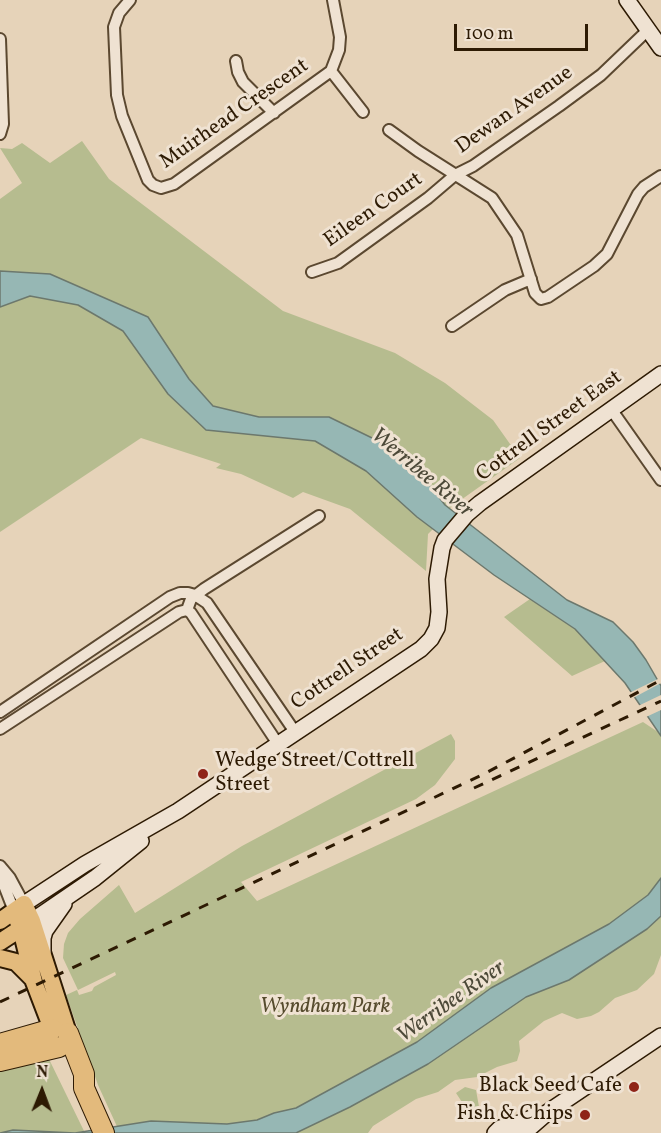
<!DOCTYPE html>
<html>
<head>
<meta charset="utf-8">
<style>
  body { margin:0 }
  #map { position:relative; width:661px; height:1133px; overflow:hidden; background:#e6d3b9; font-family:Vollkorn,serif }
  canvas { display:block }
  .north { position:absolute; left:12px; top:1061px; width:60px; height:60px; -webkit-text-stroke:4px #efe2d2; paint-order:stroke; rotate:1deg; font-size:16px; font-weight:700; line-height:24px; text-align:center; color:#2d1a03 }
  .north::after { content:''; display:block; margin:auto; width:21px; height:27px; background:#2d1a03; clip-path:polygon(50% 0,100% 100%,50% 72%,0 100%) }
  .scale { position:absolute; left:454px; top:24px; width:134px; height:27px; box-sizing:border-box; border:3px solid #2d1a03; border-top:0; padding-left:8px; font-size:18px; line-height:21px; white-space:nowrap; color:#2d1a03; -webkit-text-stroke:4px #efe2d2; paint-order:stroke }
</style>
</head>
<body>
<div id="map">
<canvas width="661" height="1133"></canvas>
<div class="north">N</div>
<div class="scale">100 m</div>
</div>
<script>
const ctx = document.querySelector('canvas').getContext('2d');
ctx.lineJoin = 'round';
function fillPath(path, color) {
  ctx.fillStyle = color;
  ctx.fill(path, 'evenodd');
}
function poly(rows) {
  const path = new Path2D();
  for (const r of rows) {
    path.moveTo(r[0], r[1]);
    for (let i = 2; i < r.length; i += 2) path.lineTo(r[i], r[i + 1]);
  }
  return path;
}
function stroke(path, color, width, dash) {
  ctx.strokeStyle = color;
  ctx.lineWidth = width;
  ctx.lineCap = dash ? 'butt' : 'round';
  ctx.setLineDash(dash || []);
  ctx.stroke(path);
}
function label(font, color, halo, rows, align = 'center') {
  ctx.font = font + ' Vollkorn,serif';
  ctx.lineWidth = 6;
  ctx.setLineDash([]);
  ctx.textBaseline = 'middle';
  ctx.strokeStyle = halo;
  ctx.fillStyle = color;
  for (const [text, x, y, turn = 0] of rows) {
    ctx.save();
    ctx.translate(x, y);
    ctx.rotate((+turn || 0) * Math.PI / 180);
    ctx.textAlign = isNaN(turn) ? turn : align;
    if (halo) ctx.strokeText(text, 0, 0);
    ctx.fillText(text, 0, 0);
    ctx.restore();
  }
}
fillPath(poly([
  [82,141,109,179,283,311,395,353,445,383,493,420,520,458,451,507,433,529,428,534,426,571,350,509,303,492,293,498,241,474,216,468,221,464,141,438,0,532,0,199,22,183,0,148,12,149,22,143,50,163],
  [530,599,575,629,600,654,605,661,572,676,504,617],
  [643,722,661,734,661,955,654,974,637,990,615,998,599,1012,591,1016,577,1019,562,1013,544,1021,519,1041,520,1051,517,1061,497,1067,477,1077,455,1080,438,1092,416,1099,373,1126,368,1133,120,1133,98,1085,66,995,77,990,79,995,92,991,94,987,116,975,115,972,78,990,63,958,64,944,68,933,80,919,119,885,135,913,242,846,451,734,455,741,455,759,435,785,416,799,241,882,257,901],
  [47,1055,84,1131,75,1133,13,1130,0,1133,0,1067],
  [465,1087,476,1090,481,1118,475,1122,456,1093]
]), '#b6bc8f');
const water = poly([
  [0,271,50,274,148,317,189,379,213,406,259,417,329,417,405,454,445,505,567,600,613,622,633,642,646,660,661,686,661,736,625,683,575,629,494,575,417,517,366,471,315,441,206,430,168,394,123,331,78,305,30,296,0,307,0,271],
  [661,878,661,916,647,929,569,980,526,997,428,1064,350,1107,296,1133,0,1133,13,1130,75,1133,151,1121,227,1124,257,1120,274,1113,296,1108,417,1042,491,988,609,924,648,895,661,878]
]);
fillPath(water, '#96b7b4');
stroke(water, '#6c786d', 1.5);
fillPath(poly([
  [660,678,661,683,633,698,629,693],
  [661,695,661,710,646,717,638,706]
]), '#e6d3b9');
const street = poly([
  [130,0,119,13,114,27,117,95,122,116,148,180,153,185,161,188,174,184,331,71,339,50,340,37,333,0],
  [0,39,3,124,0,134],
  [236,61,238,72,243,82,274,113],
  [331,71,363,112],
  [389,130,418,151,492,198,517,235,535,293,541,299,548,297,594,266,607,254,638,194,644,187,661,176],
  [312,272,338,263,428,198,455,175,473,166,559,106,601,75,648,30],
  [452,326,505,290,531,279],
  [611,409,661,480],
  [187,610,191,599,204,589,319,516],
  [187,610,191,613,278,744],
  [0,712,170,597,180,593,188,593,195,595,207,603,295,732],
  [0,729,179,612,187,610],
  [0,866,10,878,24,904],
  [0,875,14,911]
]);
const secondary = poly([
  [627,0,661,48],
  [24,904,85,864,178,811,421,649,431,639,437,628,439,612,437,579,442,548,445,540,467,514,480,503,661,374],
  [32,921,95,878,141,841],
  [43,952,43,938,45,931,64,904],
  [510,1127,534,1117],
  [495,1133,500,1128,506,1126,516,1130],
  [524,1133,548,1112,661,1036]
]);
const primary = poly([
  [14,911,21,929,34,982,52,1029],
  [0,921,24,904,32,921,68,1033],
  [0,942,29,923],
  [0,958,16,962,32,978]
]);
const highway = poly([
  [68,1033,84,1074,84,1088,104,1133],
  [0,1044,52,1029],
  [0,1061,59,1047]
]);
stroke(street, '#5b4830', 14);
stroke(secondary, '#2d1a03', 18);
stroke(primary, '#2d1a03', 20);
stroke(highway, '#2d1a03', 22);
stroke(street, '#efe2d2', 10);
stroke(secondary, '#efe2d2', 15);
stroke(primary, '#e3ba7c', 16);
stroke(highway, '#e3ba7c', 20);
stroke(poly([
  [474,788,661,701],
  [0,1002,482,775,661,680]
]), '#2d1a03', 3, [10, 10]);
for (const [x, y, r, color] of [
  [203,774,6,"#8f2418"],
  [634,1087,6,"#8f2418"],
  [585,1115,6,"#8f2418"]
]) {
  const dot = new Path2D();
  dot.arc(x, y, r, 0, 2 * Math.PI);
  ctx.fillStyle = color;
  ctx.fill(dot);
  stroke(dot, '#efe2d2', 2);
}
label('21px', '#2d1a03', '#efe2d2', [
  ["Dewan Avenue",515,111,-35],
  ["Muirhead Crescent",235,115,-35],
  ["Eileen Court",374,211,-35],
  ["Cottrell Street East",550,427,-36],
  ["Cottrell Street",348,670,-34]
]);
label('21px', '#2d1a03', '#efe2d2', [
  ["Wedge Street/Cottrell",215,762,"left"],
  ["Street",215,786,"left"],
  ["Black Seed Cafe",622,1087],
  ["Fish & Chips",573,1115]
], 'right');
label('italic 21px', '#564b2d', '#efe2d2', [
  ["Wyndham Park",325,1008]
]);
label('italic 22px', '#4c4938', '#efe2d2', [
  ["Werribee River",421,474,40],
  ["Werribee River",452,1003,-35]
]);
</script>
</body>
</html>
